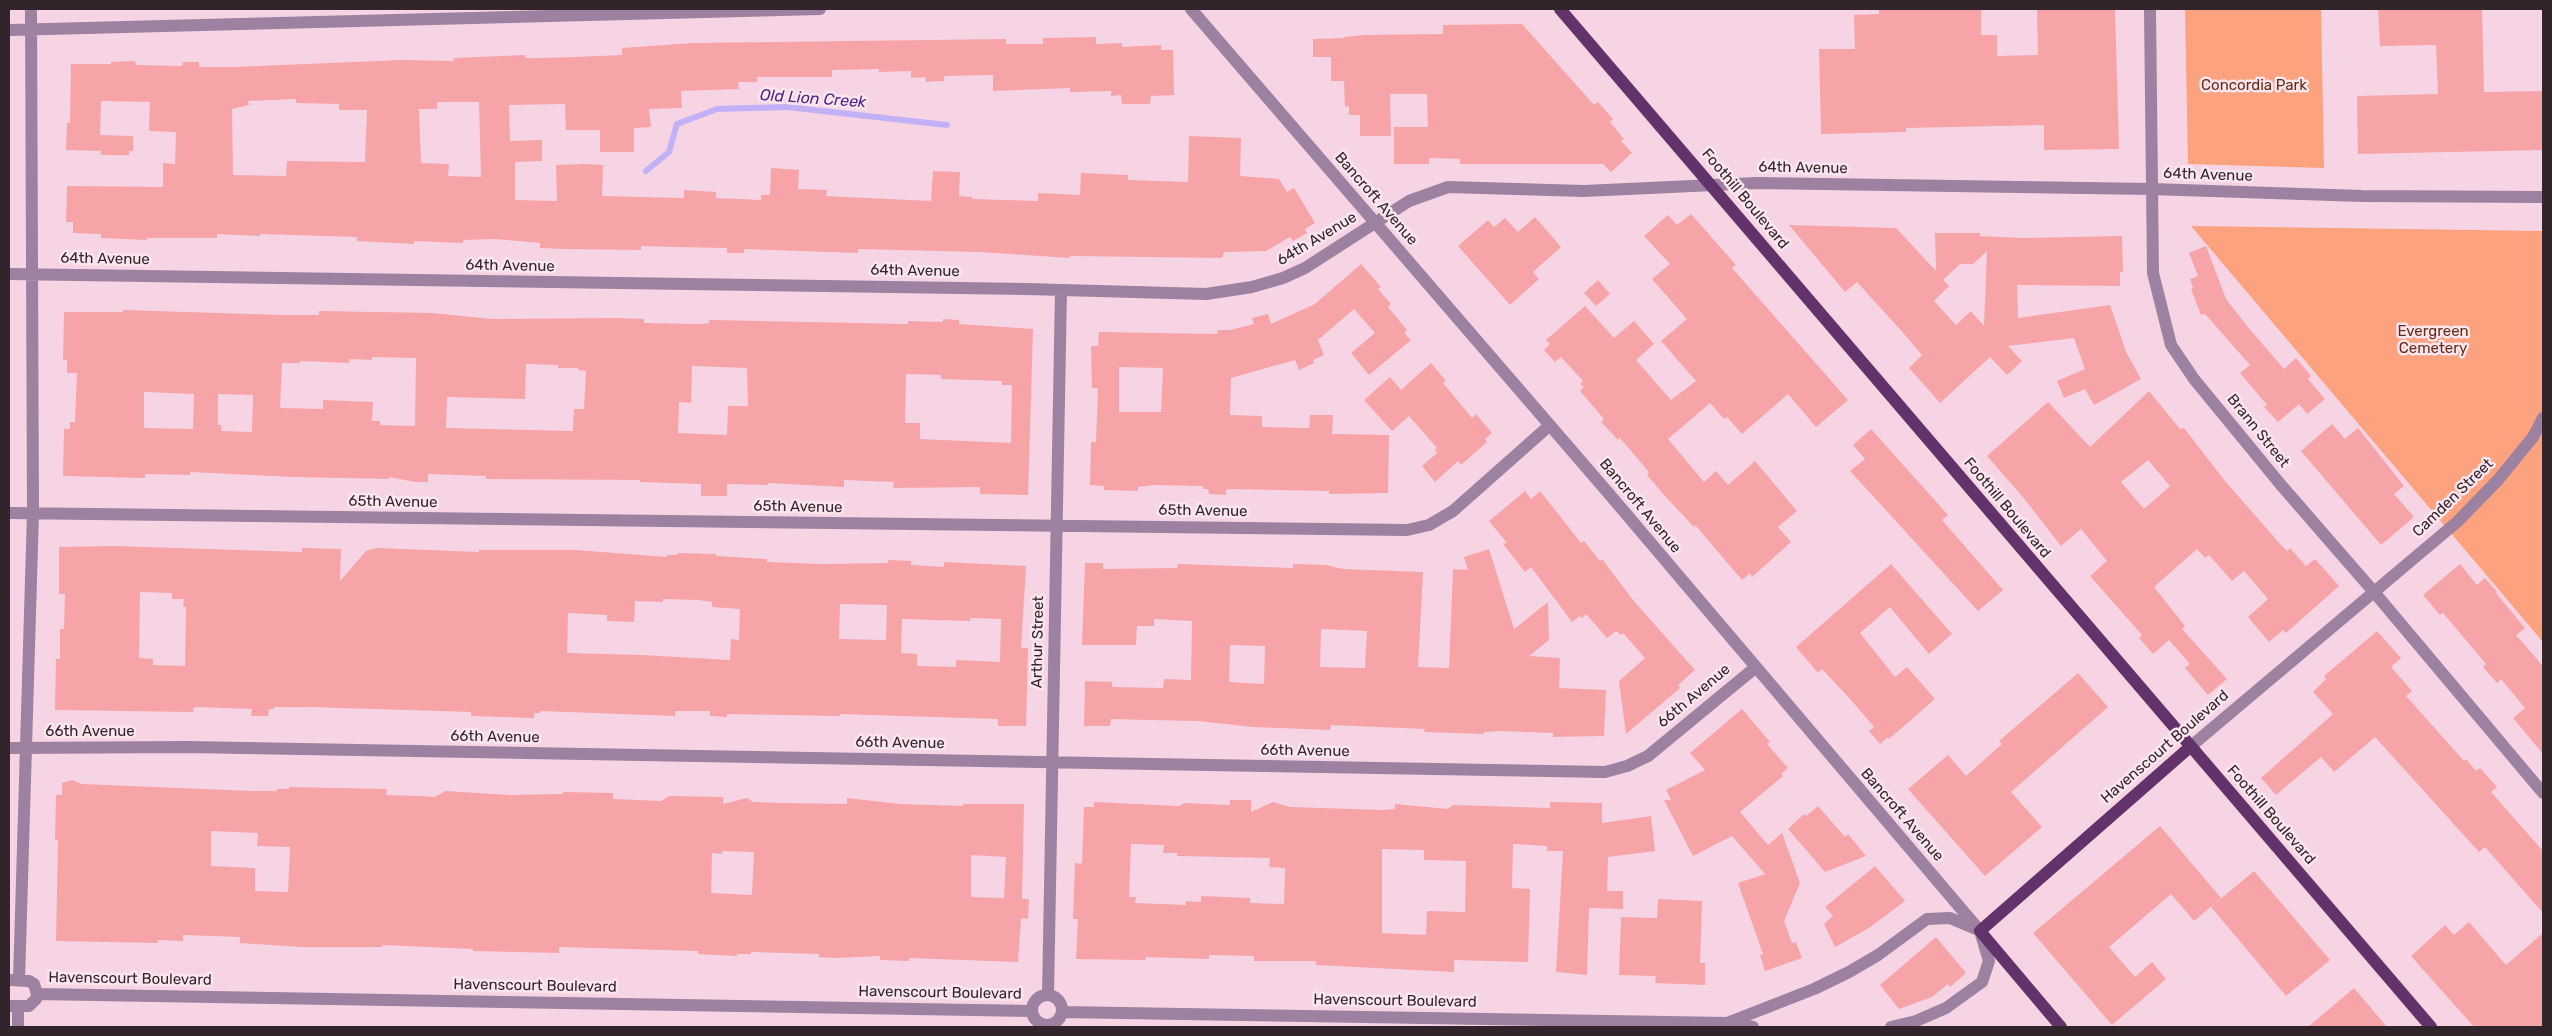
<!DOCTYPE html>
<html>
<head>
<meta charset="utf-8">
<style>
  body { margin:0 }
  #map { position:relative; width:2552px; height:1036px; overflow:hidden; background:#f7d4e4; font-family:Rubik,sans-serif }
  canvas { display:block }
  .frame { position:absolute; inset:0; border:10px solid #31252b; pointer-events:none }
</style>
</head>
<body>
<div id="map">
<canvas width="2552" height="1036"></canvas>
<div class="frame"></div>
</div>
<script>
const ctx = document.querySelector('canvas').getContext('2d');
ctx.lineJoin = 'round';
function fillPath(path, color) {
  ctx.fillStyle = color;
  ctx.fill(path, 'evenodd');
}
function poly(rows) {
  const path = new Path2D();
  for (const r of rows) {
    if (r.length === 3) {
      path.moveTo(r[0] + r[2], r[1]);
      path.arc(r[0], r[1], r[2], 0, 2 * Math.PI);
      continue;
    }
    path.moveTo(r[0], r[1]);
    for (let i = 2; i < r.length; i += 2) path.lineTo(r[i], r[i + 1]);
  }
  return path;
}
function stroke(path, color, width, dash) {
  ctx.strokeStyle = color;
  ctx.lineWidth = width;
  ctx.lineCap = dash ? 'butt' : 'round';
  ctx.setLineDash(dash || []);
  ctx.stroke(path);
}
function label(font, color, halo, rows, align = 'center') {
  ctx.font = font + ' Rubik,sans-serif';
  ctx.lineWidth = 5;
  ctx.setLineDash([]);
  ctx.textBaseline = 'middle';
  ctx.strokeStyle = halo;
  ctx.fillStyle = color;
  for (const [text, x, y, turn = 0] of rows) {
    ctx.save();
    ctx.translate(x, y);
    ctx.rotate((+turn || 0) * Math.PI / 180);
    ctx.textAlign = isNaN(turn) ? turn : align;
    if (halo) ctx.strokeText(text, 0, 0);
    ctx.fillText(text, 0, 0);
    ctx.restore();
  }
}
fillPath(poly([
  [2185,9,2321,9,2324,168,2188,164],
  [2191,226,2543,231,2543,642]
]), '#fda27e');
stroke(poly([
  [646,171,669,152,677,124,717,109,787,107,947,125]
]), '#c2b1f7', 6);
fillPath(poly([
  [1879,9,1981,9,1981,35,1997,35,1997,56,2038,55,2037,9,2115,9,2119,149,2044,150,2044,125,1906,128,1906,132,1821,134,1819,49,1855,49,1854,15,1879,14],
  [2378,9,2482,9,2484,92,2543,91,2543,150,2358,154,2357,96,2438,94,2436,45,2380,46],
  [1522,24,1594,105,1598,102,1613,119,1610,122,1624,139,1621,141,1632,153,1611,172,1603,164,1460,164,1460,159,1429,158,1429,164,1394,164,1394,127,1428,127,1427,94,1390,94,1391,136,1360,136,1360,115,1349,115,1349,106,1345,107,1344,81,1331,81,1331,57,1313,57,1313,39,1344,38,1344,37,1363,35,1443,34,1443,25],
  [1096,37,1096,44,1122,43,1122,47,1161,45,1161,50,1173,50,1174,95,1151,96,1150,104,1122,104,1121,95,1111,96,1111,91,1070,92,1070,88,993,91,993,75,944,76,944,81,926,82,925,77,911,78,911,71,879,72,879,69,832,70,832,77,757,77,757,82,738,82,739,89,681,91,682,108,649,109,651,127,634,128,634,152,600,152,600,130,566,130,565,104,509,105,510,141,542,140,542,161,515,162,515,200,557,201,556,165,585,164,603,165,602,196,684,198,684,190,716,192,716,198,761,200,761,195,770,195,771,168,799,170,798,189,827,190,826,196,931,201,933,171,960,172,959,196,972,197,972,199,1038,201,1038,193,1080,195,1081,173,1128,175,1128,180,1188,182,1189,136,1241,138,1240,176,1279,179,1287,192,1294,188,1315,223,1305,229,1307,233,1293,241,1290,237,1266,251,1224,252,1222,258,1070,256,1070,258,979,252,858,249,858,253,744,249,744,253,727,253,727,248,675,247,641,246,641,250,564,249,540,248,540,243,495,239,463,240,463,243,414,241,414,244,357,241,357,237,260,234,260,236,217,234,217,238,147,238,147,240,101,238,101,234,73,233,73,222,66,222,67,186,163,187,163,163,175,164,176,132,149,131,150,102,101,101,100,135,133,136,133,151,129,151,129,155,101,155,101,151,66,150,67,123,70,123,71,64,111,64,111,62,135,61,136,65,182,66,183,62,199,62,199,67,234,67,401,60,454,61,454,58,525,55,525,58,536,58,576,57,622,55,622,48,693,43,1006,39,1006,44,1043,44,1043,38],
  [296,99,296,103,339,104,339,110,367,110,365,162,287,161,286,176,233,175,232,109,249,105,248,101],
  [437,102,479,102,481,177,448,176,449,164,421,163,419,109,437,109],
  [1691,214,1736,265,1732,268,1848,400,1816,427,1788,394,1742,434,1727,417,1724,419,1710,403,1668,439,1704,482,1716,471,1728,485,1755,461,1797,511,1778,527,1791,542,1752,577,1750,573,1742,580,1695,525,1694,527,1664,495,1647,475,1649,472,1620,438,1618,440,1601,422,1604,419,1580,391,1584,387,1580,384,1583,381,1561,357,1555,362,1544,350,1550,344,1546,340,1585,306,1614,338,1634,321,1654,344,1636,360,1671,400,1696,381,1661,341,1687,319,1652,279,1670,264,1644,236,1668,215,1677,225],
  [1535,217,1561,247,1533,272,1539,279,1510,305,1458,246,1488,220,1494,227,1505,218,1518,232],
  [1789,225,1896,228,1936,271,1935,233,1980,233,1980,236,2022,238,2122,236,2123,272,2120,272,2120,286,2017,285,2018,318,2110,305,2126,352,2141,379,2094,405,2085,389,2064,398,2057,381,2085,369,2074,338,2008,346,2022,361,2007,375,1990,357,1940,403,1909,368,1922,355,1905,335,1857,282,1845,292],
  [1987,251,1984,326,1971,311,1956,325,1934,301,1949,286,1943,280,1960,264,1973,264],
  [2206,246,2226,299,2247,326,2284,369,2296,358,2311,376,2308,379,2325,399,2307,414,2299,404,2278,422,2264,407,2267,405,2240,373,2250,365,2205,314,2201,315,2191,289,2193,288,2190,279,2198,276,2189,253],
  [1361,264,1381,287,1378,289,1391,304,1388,307,1407,330,1404,333,1411,340,1369,375,1351,353,1375,333,1354,309,1318,340,1324,355,1313,360,1314,363,1299,370,1295,360,1231,378,1230,415,1262,416,1262,427,1309,428,1310,415,1333,415,1332,434,1389,435,1388,493,1329,494,1329,491,1230,489,1226,490,1226,495,1209,494,1208,489,1203,489,1203,486,1155,485,1138,487,1138,491,1104,490,1104,486,1090,485,1091,442,1096,442,1098,388,1092,388,1091,346,1098,346,1099,332,1217,334,1218,330,1230,330,1254,324,1252,318,1268,314,1271,324,1315,304],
  [1119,367,1163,368,1161,412,1119,412],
  [1598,280,1610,294,1596,306,1584,293],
  [123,310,282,315,319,315,319,311,433,313,492,319,619,318,644,319,644,323,699,324,709,323,709,320,908,324,908,321,943,322,943,319,959,320,959,324,1033,329,1028,495,980,494,980,487,893,488,894,482,844,480,844,487,768,483,768,485,727,484,727,496,701,496,701,484,640,482,640,480,486,479,486,476,428,474,428,482,415,482,389,477,389,479,293,477,190,472,190,475,145,474,145,478,63,476,64,429,70,429,70,422,75,422,77,373,67,373,67,360,63,360,64,312,123,312],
  [372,357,416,358,415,426,380,425,380,421,372,421,373,402,323,400,323,409,280,408,282,363,300,363,300,361,349,363,349,359,372,360],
  [526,364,558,365,558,368,578,368,578,370,586,371,584,409,574,409,573,431,446,428,447,397,525,399],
  [692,366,747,368,748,406,728,406,727,435,678,433,679,402,691,403],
  [906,374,941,375,941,379,1002,381,1002,385,1012,385,1011,443,920,439,920,423,905,423],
  [144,392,194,394,193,429,144,428],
  [218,394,253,395,252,432,221,431,221,425,218,425],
  [1431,363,1446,381,1443,383,1472,418,1476,414,1492,433,1485,439,1487,442,1461,465,1458,461,1435,482,1422,466,1437,453,1435,450,1437,448,1409,416,1392,431,1364,400,1390,377,1401,390],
  [2149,391,2180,429,2184,428,2225,481,2281,545,2287,551,2290,548,2306,566,2315,559,2339,586,2286,633,2283,630,2269,642,2248,617,2268,599,2244,571,2232,581,2209,555,2205,558,2197,549,2154,587,2185,626,2182,629,2227,679,2208,695,2185,668,2190,664,2169,640,2153,654,2139,638,2142,635,2090,576,2107,561,2081,529,2061,546,2022,496,1987,456,2048,402,2090,447],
  [2148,460,2170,486,2144,509,2121,482],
  [2332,424,2345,439,2358,428,2404,486,2394,494,2414,517,2381,545,2301,451],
  [1871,429,1948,515,1942,520,2003,590,1978,611,1850,471,1865,459,1853,445],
  [1525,491,1531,499,1540,491,1581,543,1584,541,1600,561,1602,559,1633,600,1695,670,1678,685,1680,688,1626,734,1619,681,1645,658,1623,633,1621,635,1616,631,1607,638,1586,614,1582,618,1580,616,1572,622,1531,567,1525,572,1503,544,1507,543,1489,521],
  [114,546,302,552,302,548,341,549,340,581,366,551,377,548,479,552,479,550,576,550,667,557,667,555,677,555,677,553,716,554,716,556,767,559,767,562,821,564,888,563,888,560,911,561,911,565,944,567,944,562,1026,566,1021,648,1028,648,1026,726,998,726,998,719,840,714,840,716,727,714,727,717,710,716,710,711,675,711,675,716,540,711,540,713,534,713,534,718,471,716,471,712,311,707,274,707,274,709,269,709,268,716,251,716,252,709,197,707,193,708,193,712,55,710,56,659,60,659,60,629,64,629,65,594,59,594,59,547],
  [140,592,172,593,172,599,184,599,183,607,186,607,185,666,153,665,153,659,139,658],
  [663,599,698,600,712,602,712,607,740,609,739,640,731,639,730,660,642,655,567,653,568,613,607,615,607,621,634,622,635,601,663,602],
  [840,604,887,605,886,640,839,639],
  [970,618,1001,619,1000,662,956,660,956,667,917,666,917,654,901,653,902,619,970,621],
  [1489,549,1514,629,1548,602,1549,640,1529,656,1560,658,1559,688,1606,690,1604,736,1553,737,1553,733,1501,731,1484,732,1484,734,1424,732,1425,729,1331,725,1330,730,1253,727,1198,721,1148,720,1111,719,1110,726,1084,726,1085,681,1112,682,1112,687,1163,688,1164,679,1191,680,1192,621,1154,619,1154,626,1137,626,1136,645,1082,645,1085,563,1103,563,1103,569,1177,568,1178,564,1293,568,1293,564,1326,565,1343,569,1423,572,1418,667,1449,668,1453,569,1468,570,1464,557],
  [1321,629,1367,631,1365,668,1320,667],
  [1230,645,1265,646,1264,684,1229,682],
  [1891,564,1952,634,1929,654,1890,607,1860,633,1895,677,1907,667,1935,699,1889,739,1887,738,1880,744,1869,731,1874,727,1851,700,1822,669,1818,673,1796,647],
  [2460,564,2477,585,2485,578,2497,592,2496,593,2525,628,2516,635,2543,666,2543,754,2513,718,2525,708,2501,679,2497,683,2483,667,2486,664,2443,613,2440,615,2423,595],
  [2377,631,2401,658,2391,667,2412,691,2406,696,2464,761,2466,759,2476,771,2480,768,2497,787,2491,792,2543,851,2543,913,2485,847,2479,852,2375,737,2334,772,2321,757,2276,795,2261,778,2333,714,2313,692,2326,679,2324,676],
  [2078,673,2108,707,2011,792,2042,827,1985,876,1908,789,1948,755,1966,776,2002,744,1999,741],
  [1742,709,1770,742,1767,744,1788,768,1781,774,1783,776,1740,812,1768,845,1782,833,1800,883,1784,921,1792,943,1796,942,1802,958,1765,971,1760,955,1763,954,1738,883,1765,874,1732,836,1693,856,1664,800,1671,800,1666,790,1705,770,1690,753],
  [72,780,82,784,252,791,277,791,277,789,289,789,289,787,387,789,386,795,421,796,434,797,446,791,509,795,563,794,563,792,613,793,613,799,661,801,669,796,723,797,723,804,747,798,753,802,783,803,847,804,847,798,900,804,963,806,963,804,1024,804,1022,899,1029,899,1028,919,1021,918,1018,962,909,958,909,961,880,960,880,956,835,958,819,957,819,954,751,952,751,954,737,954,737,956,698,954,698,951,559,947,559,953,473,951,473,949,382,945,382,947,301,947,240,943,240,937,183,935,183,941,158,940,157,943,56,941,58,840,55,840,56,795,62,795,62,783],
  [211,831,258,833,257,846,290,847,288,892,255,891,255,868,211,866],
  [722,851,754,852,752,895,711,893,712,853,722,854],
  [971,855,1006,857,1004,898,971,897],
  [1230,800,1251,800,1251,812,1273,802,1290,807,1384,810,1395,809,1395,804,1448,809,1453,805,1550,808,1550,802,1602,803,1602,823,1651,816,1655,851,1608,857,1607,891,1623,891,1623,909,1589,908,1587,975,1556,972,1563,851,1547,851,1547,846,1513,844,1512,888,1530,889,1528,962,1454,960,1454,972,1316,965,1316,961,1254,961,1254,956,1209,955,1209,959,1146,957,1145,960,1076,959,1078,919,1073,919,1075,863,1082,864,1084,807,1094,807,1094,802,1179,806,1184,803,1230,805],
  [1131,844,1164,845,1163,853,1177,853,1177,856,1270,858,1269,867,1285,868,1284,904,1250,903,1250,898,1201,896,1201,902,1186,901,1186,905,1135,903,1136,897,1129,897],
  [1382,849,1424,850,1424,860,1466,861,1465,912,1427,911,1426,935,1382,933],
  [1818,806,1845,837,1848,834,1866,856,1825,872,1788,829,1804,814,1806,816],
  [2160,826,2221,898,2194,921,2171,894,2109,947,2135,977,2152,962,2166,979,2112,1025,2033,933],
  [1875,866,1905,901,1869,928,1835,947,1824,924,1833,916,1825,907],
  [2254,871,2330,960,2286,996,2211,907],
  [1658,899,1702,901,1700,963,1705,963,1705,985,1655,983,1656,976,1619,975,1621,917,1657,918],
  [2469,922,2506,965,2543,933,2543,1027,2474,1027,2411,956,2445,925,2454,935],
  [1936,937,1966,973,1950,987,1948,984,1932,997,1899,1009,1880,985],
  [2354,988,2387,1027,2308,1027]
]), '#f7a4a9');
stroke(poly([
  [1191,9,1610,495,1980,931,1989,961,1982,982,1946,1008,1916,1021,1891,1027],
  [2150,9,2153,273,2171,345,2194,379,2281,485,2374,592,2543,793],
  [9,30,820,9],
  [9,274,1027,289,1206,294,1252,287,1283,278,1305,268,1409,201,1448,187,1584,191,1757,183,2151,189,2362,196,2543,197],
  [9,513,1407,530,1429,525,1453,511,1550,425],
  [2190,747,2457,522,2498,480,2533,437,2543,418],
  [9,748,188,747,1605,772,1627,766,1648,756,1756,667],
  [9,980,29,981,34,984,37,994,36,999,29,1006,9,1006],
  [19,980,33,513,31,9],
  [37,994,1032,1011],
  [1048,995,1061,290],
  [1047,1010,15],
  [1062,1012,1727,1023,1753,1027],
  [1727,1023,1814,989,1849,972,1878,955,1927,919,1950,918,1976,929],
  [18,1027,18,1007]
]), '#9c81a0', 12);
stroke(poly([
  [1560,9,2431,1027],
  [2061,1027,1980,931,2190,747]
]), '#62336a', 12);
label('15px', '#662c13', '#fbe6ef', [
  ["Concordia Park",2254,86],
  ["Evergreen",2433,332],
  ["Cemetery",2433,349]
]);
label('15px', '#31252b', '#fbe6ef', [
  ["64th Avenue",1803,168,1],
  ["64th Avenue",2208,175,2],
  ["Bancroft Avenue",1376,199,49],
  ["Foothill Boulevard",1745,199,50],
  ["64th Avenue",1317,239,-31],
  ["64th Avenue",105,259,1],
  ["64th Avenue",510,266,1],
  ["64th Avenue",915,271,1],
  ["Brann Street",2258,431,51],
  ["Camden Street",2453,498,-44],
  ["65th Avenue",393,502,1],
  ["Bancroft Avenue",1640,506,50],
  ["65th Avenue",798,507,1],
  ["Foothill Boulevard",2007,508,50],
  ["65th Avenue",1203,511,1],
  ["Arthur Street",1038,642,-89],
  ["66th Avenue",1694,696,-40],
  ["66th Avenue",90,732],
  ["66th Avenue",495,737,1],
  ["66th Avenue",900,743,1],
  ["Havenscourt Boulevard",2165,747,-41],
  ["66th Avenue",1305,751,1],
  ["Bancroft Avenue",1902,815,49],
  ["Foothill Boulevard",2271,815,49],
  ["Havenscourt Boulevard",130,979,1],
  ["Havenscourt Boulevard",535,986,1],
  ["Havenscourt Boulevard",940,993,1],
  ["Havenscourt Boulevard",1395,1001,1]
]);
label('italic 16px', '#4a2688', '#fbe6ef', [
  ["Old Lion Creek",813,99,4]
]);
</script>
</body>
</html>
